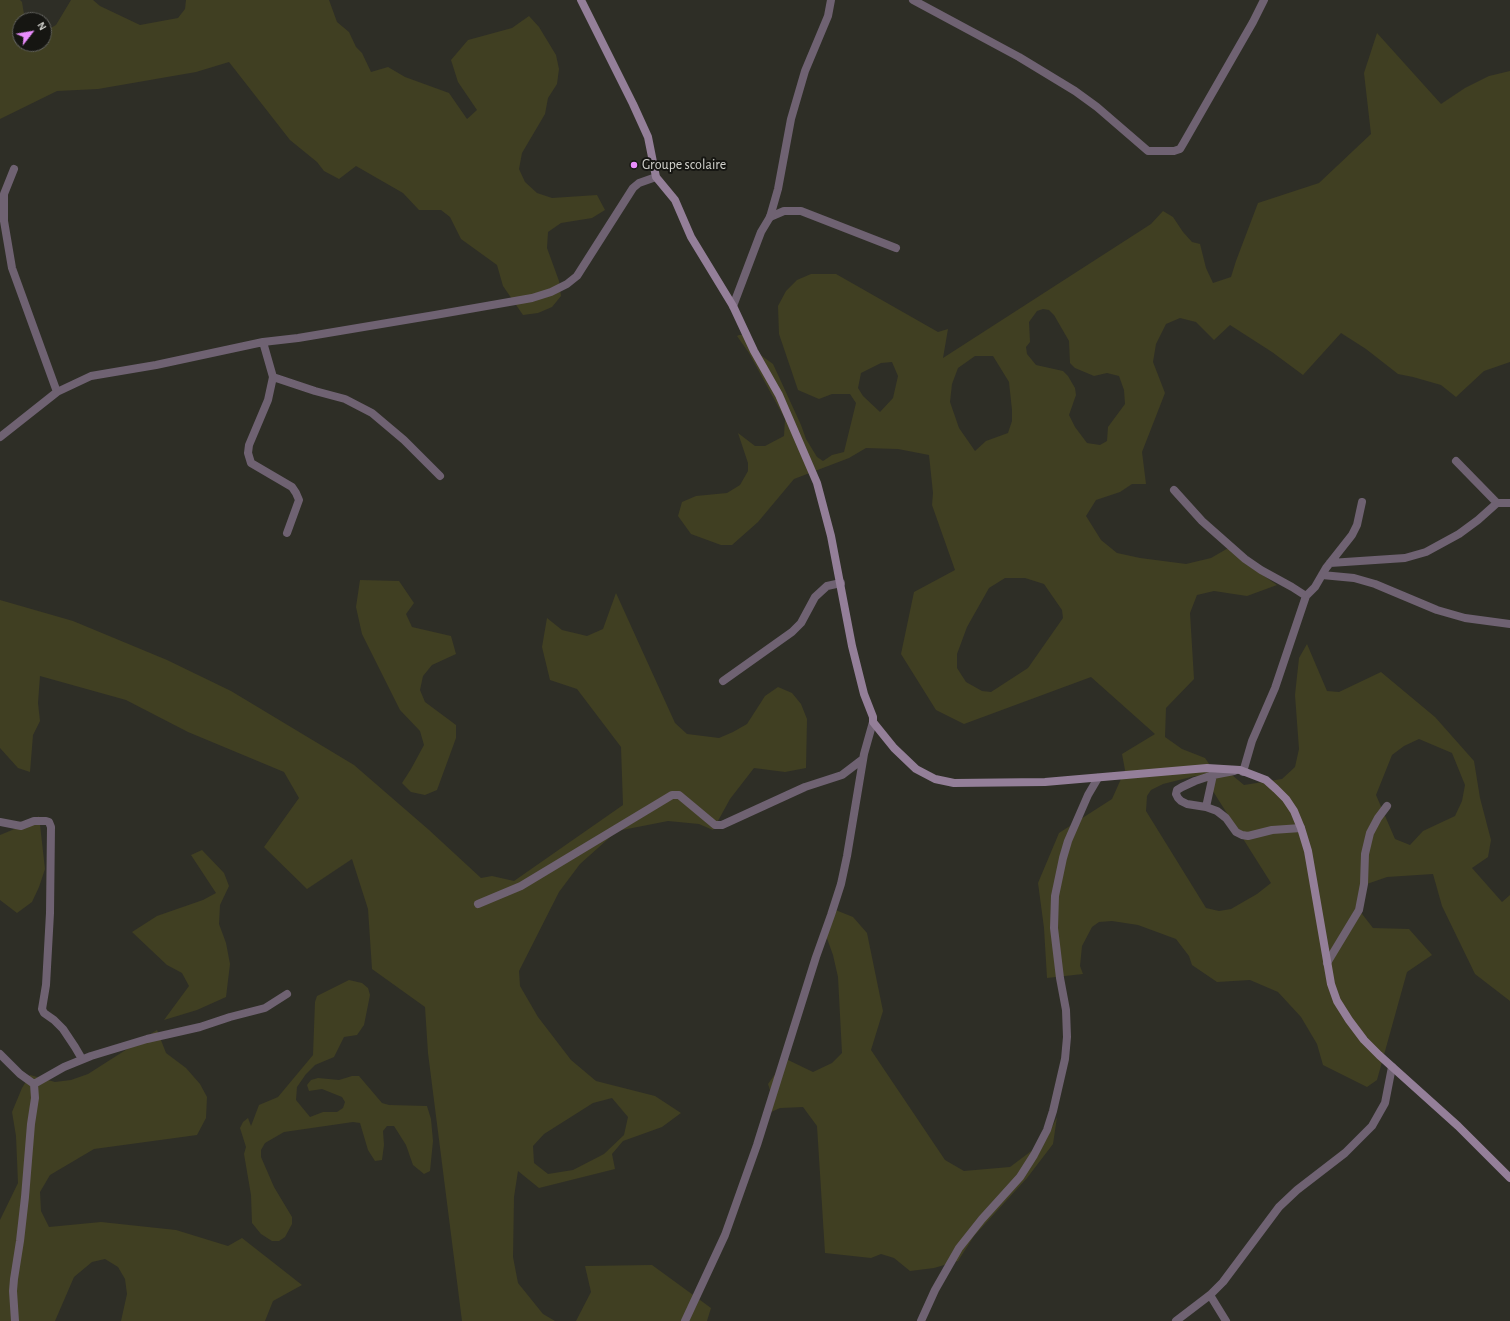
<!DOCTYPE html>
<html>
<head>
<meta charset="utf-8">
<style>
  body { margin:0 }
  #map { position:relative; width:1510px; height:1321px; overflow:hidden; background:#2e2e26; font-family:"Alegreya Sans",sans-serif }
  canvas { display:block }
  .north { position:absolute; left:12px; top:12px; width:40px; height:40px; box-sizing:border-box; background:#161612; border:1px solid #61615d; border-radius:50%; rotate:59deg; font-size:11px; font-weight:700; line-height:16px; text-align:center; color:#d2d2cd }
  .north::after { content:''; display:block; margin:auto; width:14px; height:18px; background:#ea8dfd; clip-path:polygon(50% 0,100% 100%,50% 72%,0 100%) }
</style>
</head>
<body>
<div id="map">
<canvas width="1510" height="1321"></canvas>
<div class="north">N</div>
</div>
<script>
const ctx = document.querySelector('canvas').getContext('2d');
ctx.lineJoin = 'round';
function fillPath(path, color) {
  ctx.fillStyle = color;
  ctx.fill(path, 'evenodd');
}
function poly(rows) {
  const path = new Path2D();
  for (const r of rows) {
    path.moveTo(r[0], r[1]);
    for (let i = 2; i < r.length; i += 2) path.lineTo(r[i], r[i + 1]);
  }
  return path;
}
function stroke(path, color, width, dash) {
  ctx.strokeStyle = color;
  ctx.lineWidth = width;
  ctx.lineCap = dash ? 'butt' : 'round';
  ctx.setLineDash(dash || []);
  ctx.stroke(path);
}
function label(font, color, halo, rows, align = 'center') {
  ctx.font = font + ' "Alegreya Sans",sans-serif';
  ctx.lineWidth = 4;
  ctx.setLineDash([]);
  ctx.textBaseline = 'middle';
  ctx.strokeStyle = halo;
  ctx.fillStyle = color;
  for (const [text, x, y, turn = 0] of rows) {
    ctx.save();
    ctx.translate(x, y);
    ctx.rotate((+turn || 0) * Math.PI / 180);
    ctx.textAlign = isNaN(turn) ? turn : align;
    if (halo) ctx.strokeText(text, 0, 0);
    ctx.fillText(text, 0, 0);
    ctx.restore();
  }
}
fillPath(poly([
  [0,0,20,0,22,2,25,20,20,20,20,44,44,44,44,30,47,30,56,25,71,0,93,0,100,6,140,25,178,18,185,9,186,0,329,0,337,22,349,32,356,47,362,53,371,72,388,67,405,77,449,93,467,119,477,110,458,82,451,60,468,40,512,28,529,16,539,27,556,55,559,69,557,84,548,98,545,114,522,153,519,169,525,182,537,193,552,198,597,195,605,210,592,218,561,223,548,232,547,248,559,281,561,296,552,307,538,313,523,315,503,286,497,265,461,239,450,217,441,210,419,210,403,193,356,166,339,179,324,171,317,162,290,140,229,62,196,72,98,89,57,91,0,119],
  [1377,33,1441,104,1465,88,1489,76,1510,71,1510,362,1484,371,1456,397,1441,385,1413,377,1398,374,1366,349,1341,333,1303,375,1272,352,1230,325,1214,340,1196,322,1180,318,1166,324,1156,344,1153,362,1165,393,1142,452,1146,484,1132,484,1120,492,1096,500,1086,516,1101,540,1117,553,1140,558,1186,564,1211,558,1230,547,1264,576,1277,585,1247,596,1214,591,1197,595,1190,613,1194,679,1166,708,1165,737,1182,749,1205,758,1214,771,1232,775,1244,785,1282,779,1295,767,1299,749,1295,695,1299,658,1307,644,1327,691,1339,692,1381,672,1435,717,1474,761,1480,798,1491,840,1488,857,1472,868,1502,902,1510,895,1510,1001,1475,974,1442,906,1433,874,1387,877,1364,885,1359,910,1373,928,1409,929,1432,955,1407,972,1377,1080,1367,1087,1323,1065,1317,1044,1301,1017,1278,992,1250,980,1217,982,1192,965,1189,956,1176,939,1138,925,1112,921,1099,922,1092,927,1082,946,1080,966,1083,974,1047,978,1044,928,1038,883,1059,833,1112,799,1125,770,1122,754,1155,734,1091,677,964,724,936,710,901,654,914,592,955,570,932,505,933,493,929,455,898,449,866,448,849,458,794,479,758,522,732,545,721,545,691,534,678,516,682,502,696,496,727,493,740,485,748,471,748,463,738,433,755,446,765,446,784,436,785,419,749,353,737,336,739,335,744,335,755,351,773,364,801,425,806,439,817,457,823,461,832,455,844,452,856,403,850,394,832,394,819,399,798,390,779,334,778,306,786,291,797,280,811,274,836,274,938,332,948,329,943,358,1151,224,1163,211,1173,217,1183,232,1192,242,1200,244,1206,268,1213,283,1231,277,1236,261,1258,203,1319,183,1371,134,1364,73],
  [1043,309,1049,310,1054,315,1069,341,1070,363,1075,368,1094,376,1107,373,1119,376,1124,390,1125,404,1108,427,1107,441,1100,445,1087,443,1075,427,1069,415,1076,395,1075,388,1068,376,1063,371,1036,365,1027,354,1026,347,1030,342,1029,322,1037,311],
  [975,356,993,356,1009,382,1012,410,1012,421,1008,433,986,441,975,451,959,428,950,402,952,384,958,368],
  [892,362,898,376,893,398,880,412,863,396,858,388,861,373,881,363],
  [1005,578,1025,578,1044,584,1062,610,1063,618,1028,668,991,692,982,691,966,682,957,668,957,654,967,627,989,588],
  [1419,739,1452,753,1465,785,1462,801,1455,816,1423,831,1410,845,1395,839,1376,795,1392,755,1404,746],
  [1195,776,1204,777,1271,883,1257,894,1231,909,1219,911,1206,908,1146,811,1147,796,1151,790,1163,784],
  [360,580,399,581,414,603,406,614,412,627,451,636,456,654,432,665,423,676,420,690,425,702,456,725,456,738,437,790,425,795,411,792,402,783,411,769,424,745,420,731,400,710,362,634,356,607],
  [616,593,675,723,687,734,719,738,733,732,747,724,765,696,778,687,792,693,801,704,807,719,806,768,785,772,754,768,730,799,713,830,699,824,668,821,617,831,580,864,559,892,519,971,520,986,538,1017,571,1060,596,1081,655,1096,681,1113,662,1127,623,1141,612,1154,615,1169,539,1188,518,1171,514,1197,513,1257,518,1283,543,1314,555,1321,462,1321,428,1053,425,1007,372,969,368,909,352,859,307,889,264,847,299,798,284,772,188,732,126,700,40,676,38,703,40,721,33,735,30,772,18,768,0,748,0,600,73,621,167,660,231,691,354,765,429,830,481,878,492,876,514,881,623,805,621,747,577,689,550,680,542,647,547,618,562,630,587,636,603,629],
  [612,1098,628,1117,624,1135,604,1154,573,1170,548,1174,534,1163,533,1146,544,1134,593,1103],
  [39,816,45,869,39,887,32,902,17,913,0,900,0,835,34,821],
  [202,850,224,873,229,886,220,905,219,924,226,943,230,964,226,997,197,1010,164,1020,189,986,182,973,167,965,132,932,157,916,203,900,216,893,191,855],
  [833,909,853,917,867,933,883,1011,871,1050,945,1160,964,1171,1010,1167,1046,1140,1057,1117,1053,1144,1027,1178,974,1236,958,1261,934,1268,910,1271,894,1258,881,1254,871,1258,825,1253,817,1126,803,1107,780,1108,769,1113,770,1090,768,1084,786,1059,813,1072,832,1063,842,1053,838,977,833,955,824,930],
  [349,980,362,983,368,988,370,995,364,1025,357,1035,344,1037,334,1057,315,1065,306,1074,297,1087,296,1100,310,1117,323,1112,337,1112,343,1108,345,1102,342,1097,322,1089,309,1091,307,1085,311,1080,318,1078,339,1080,352,1076,359,1076,382,1103,389,1105,427,1106,431,1119,433,1141,430,1171,424,1174,413,1165,406,1145,394,1126,387,1126,383,1131,384,1145,382,1160,375,1161,368,1150,360,1123,353,1122,284,1132,265,1143,261,1150,261,1157,274,1187,292,1217,292,1224,285,1237,279,1241,272,1241,261,1234,252,1223,251,1195,244,1154,246,1147,240,1128,243,1122,248,1118,251,1126,259,1105,278,1097,313,1055,315,1002,317,996],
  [157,1030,166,1053,186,1068,200,1084,207,1097,206,1118,197,1135,94,1149,50,1175,40,1192,41,1211,49,1227,101,1222,176,1230,228,1246,242,1238,302,1285,273,1301,265,1321,121,1321,127,1294,125,1279,118,1267,105,1259,92,1262,74,1277,55,1321,0,1321,0,1220,18,1183,16,1136,12,1112,22,1088,30,1075,55,1082,71,1080,88,1074],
  [652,1265,711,1308,707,1321,576,1321,591,1292,585,1266]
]), '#403f22');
stroke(poly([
  [913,0,1019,57,1075,91,1097,107,1148,151,1174,151,1180,149,1183,144,1253,22,1264,0],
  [14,169,4,194,4,221,12,268,57,392],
  [770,217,784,211,801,211,896,248],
  [263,342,273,377,268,400,249,445,248,453,251,463,292,487,296,493,299,500,287,533],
  [273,377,315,391,345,399,372,413,404,440,440,476],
  [0,437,57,392,91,376,156,365,263,342,298,338,435,315,532,298,551,292,567,284,577,276,633,188,639,183,656,177],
  [1456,461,1497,503],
  [1174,490,1202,521,1245,559,1261,570,1292,587,1306,596],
  [1330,563,1405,558,1426,552,1459,534,1478,520,1497,503,1510,503],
  [1322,575,1354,578,1375,584,1437,610,1465,618,1510,624],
  [723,681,792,632,801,623,815,597,827,586,841,583],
  [1234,771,1213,775,1195,781,1182,787,1177,790,1176,794,1178,798,1181,801,1187,804,1206,807,1217,811,1226,818,1236,832,1242,835,1248,836,1272,830,1301,828],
  [1243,772,1252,741,1275,688,1306,596,1315,587,1326,568,1352,535,1357,525,1362,502],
  [1206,807,1213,775],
  [0,822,21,826,34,821,46,821,49,822,51,827,50,913,46,985,42,1009,44,1013,54,1020,63,1029,75,1047,82,1059],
  [478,904,521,886,672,795,679,795,715,825,722,825,805,787,842,775,863,759],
  [1327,963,1359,910,1364,884,1365,854,1370,833,1378,818,1387,806],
  [0,1054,20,1074,34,1084,64,1067,91,1056,147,1039,200,1027,230,1017,265,1008,287,994],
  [1210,1295,1226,1321],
  [15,1321,13,1291,14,1279,20,1241,25,1197,31,1124,35,1098,34,1084],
  [685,1321,725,1235,757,1145,816,957,831,915,841,884,847,856,864,754,873,722],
  [921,1321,935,1290,959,1248,982,1219,1020,1177,1034,1155,1047,1130,1053,1111,1065,1059,1067,1037,1066,1010,1060,978,1054,928,1055,896,1063,858,1068,841,1088,795,1098,778],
  [1176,1321,1210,1295,1223,1282,1279,1207,1297,1190,1345,1153,1372,1126,1385,1103,1392,1067]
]), '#6f6272', 8);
stroke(poly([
  [733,306,761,232,770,217,778,189,791,119,805,71,828,16,831,0]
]), '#6f6272', 8);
stroke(poly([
  [581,0,633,104,648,137,656,177,675,200,691,237,733,306,754,351,779,395,817,483,831,536,852,646,864,694,873,717,873,722,894,748,916,769,935,779,954,783,1045,782,1207,768,1240,770,1266,780,1276,789,1286,799,1294,811,1301,828,1308,851,1331,984,1337,1001,1349,1020,1364,1040,1379,1055,1458,1126,1510,1178]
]), '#947f99', 8);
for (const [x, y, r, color] of [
  [634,165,4,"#ea8dfd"]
]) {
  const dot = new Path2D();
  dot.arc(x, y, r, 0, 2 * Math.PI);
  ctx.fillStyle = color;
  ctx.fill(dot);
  stroke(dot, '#161612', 1.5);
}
label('14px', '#d2d2cd', '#161612', [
  ["Groupe scolaire",642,165]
], 'left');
</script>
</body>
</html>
